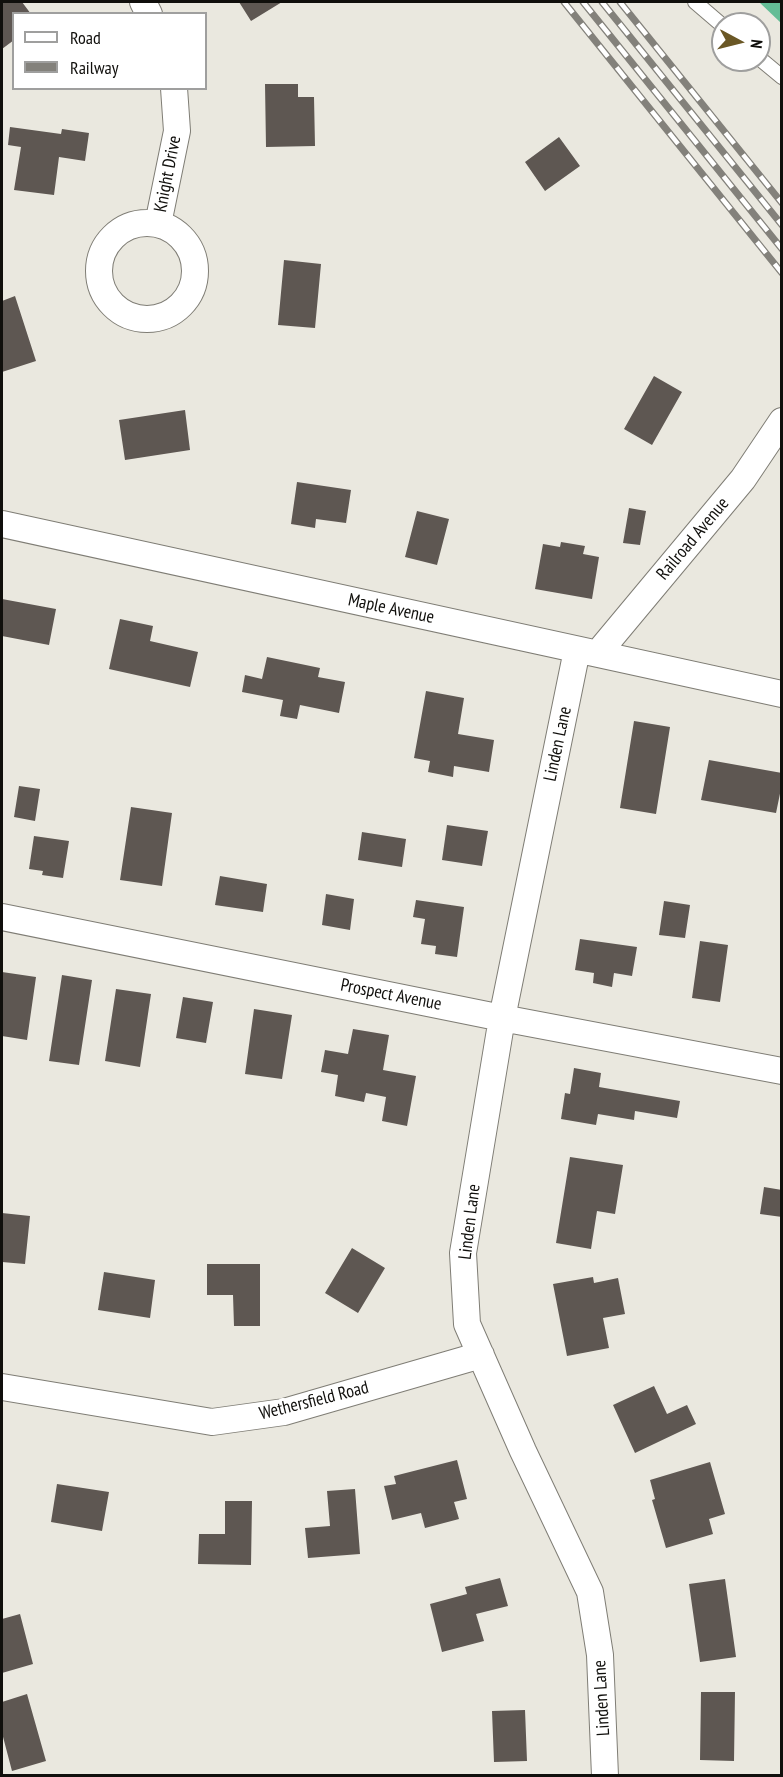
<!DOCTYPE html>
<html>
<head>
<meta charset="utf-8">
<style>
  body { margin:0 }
  #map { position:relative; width:783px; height:1777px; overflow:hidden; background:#eae8df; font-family:"PT Sans Narrow",sans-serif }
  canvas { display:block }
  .frame { position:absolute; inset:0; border:3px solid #100f0c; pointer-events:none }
  .legend { position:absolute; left:12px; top:12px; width:195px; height:78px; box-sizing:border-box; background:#fff; border:2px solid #9f9f9e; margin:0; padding:8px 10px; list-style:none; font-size:18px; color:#100f0c }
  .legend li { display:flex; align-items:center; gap:12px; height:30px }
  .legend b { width:30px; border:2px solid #9f9f9e }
  .north { position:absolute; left:711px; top:12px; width:60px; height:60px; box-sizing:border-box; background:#fff; border:2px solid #9f9f9e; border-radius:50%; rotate:97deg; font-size:16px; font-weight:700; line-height:24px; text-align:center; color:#100f0c }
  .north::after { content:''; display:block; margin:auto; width:21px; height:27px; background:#6a5725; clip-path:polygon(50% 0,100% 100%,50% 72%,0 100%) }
</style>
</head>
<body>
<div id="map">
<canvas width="783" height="1777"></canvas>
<div class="frame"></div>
<ul class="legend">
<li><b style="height:8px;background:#fff"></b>Road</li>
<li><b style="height:8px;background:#83817b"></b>Railway</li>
</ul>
<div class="north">N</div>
</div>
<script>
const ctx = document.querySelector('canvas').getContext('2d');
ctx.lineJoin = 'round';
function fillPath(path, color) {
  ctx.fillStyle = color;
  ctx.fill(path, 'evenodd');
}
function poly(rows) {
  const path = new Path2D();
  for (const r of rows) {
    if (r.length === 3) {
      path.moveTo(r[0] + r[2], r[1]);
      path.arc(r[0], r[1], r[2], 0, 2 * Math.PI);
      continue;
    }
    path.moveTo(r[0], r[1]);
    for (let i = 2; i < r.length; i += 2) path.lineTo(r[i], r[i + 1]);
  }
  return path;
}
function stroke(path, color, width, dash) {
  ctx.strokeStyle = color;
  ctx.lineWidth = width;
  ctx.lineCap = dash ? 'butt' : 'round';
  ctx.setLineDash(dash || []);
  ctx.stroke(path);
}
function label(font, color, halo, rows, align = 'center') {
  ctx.font = font + ' "PT Sans Narrow",sans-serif';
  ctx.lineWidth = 6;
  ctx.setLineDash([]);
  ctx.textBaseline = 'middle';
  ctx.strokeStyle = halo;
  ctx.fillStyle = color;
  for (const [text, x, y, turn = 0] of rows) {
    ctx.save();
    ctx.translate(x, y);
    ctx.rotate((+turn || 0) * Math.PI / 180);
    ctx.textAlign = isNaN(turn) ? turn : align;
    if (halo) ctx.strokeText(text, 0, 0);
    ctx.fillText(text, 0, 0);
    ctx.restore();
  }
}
fillPath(poly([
  [759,2,781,2,781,23]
]), '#64bd96');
fillPath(poly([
  [2,2,22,2,31,14,14,14,14,40,2,49],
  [239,2,282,2,251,21],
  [265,84,298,84,298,97,314,97,315,146,266,147],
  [10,127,61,134,62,129,89,133,85,161,59,157,54,195,14,190,21,147,8,145],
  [559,137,580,166,545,191,525,162],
  [284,260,321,264,315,328,278,325],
  [15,296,36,361,2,372,2,301],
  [654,376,682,392,652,445,624,429],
  [185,410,190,450,125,460,119,420],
  [297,482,351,490,346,523,316,519,315,528,291,524],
  [629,508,646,511,640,545,623,543],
  [417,511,449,519,437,565,405,557],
  [561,542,585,546,583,554,599,557,592,599,535,589,543,544,560,547],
  [2,599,56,609,49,645,2,636],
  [120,619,153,626,150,641,198,652,190,687,109,669],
  [267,657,320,668,318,677,345,682,339,713,300,705,297,719,280,716,283,700,242,692,245,675,262,679],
  [426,691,464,698,458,734,494,740,489,772,454,766,453,777,428,772,430,761,414,758],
  [634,721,670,727,656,814,620,808],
  [709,760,782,773,782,784,776,813,701,800],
  [19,786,40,789,35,821,14,817],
  [131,807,172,813,162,886,120,880],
  [447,825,488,831,482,866,442,860],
  [362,832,406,839,402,867,358,860],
  [34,836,69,841,63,878,42,875,43,871,29,869],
  [220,876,267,884,263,912,215,905],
  [326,894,354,899,350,930,322,925],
  [416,900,464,907,457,957,435,954,436,946,421,944,425,919,413,917],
  [664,901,690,905,685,938,659,935],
  [580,939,637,947,632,976,614,973,612,987,593,983,594,973,575,970],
  [700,941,728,945,720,1002,692,998],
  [2,972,36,977,27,1040,2,1036],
  [62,975,92,980,79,1065,49,1061],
  [116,989,151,994,140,1067,105,1061],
  [183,997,213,1002,206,1043,176,1038],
  [254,1009,292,1015,282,1079,245,1074],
  [353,1029,389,1035,383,1070,416,1076,407,1126,382,1121,386,1097,366,1093,364,1102,335,1096,338,1075,321,1072,325,1050,348,1054],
  [574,1068,601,1073,599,1087,680,1101,677,1118,635,1111,634,1120,598,1114,596,1125,561,1119,565,1093,570,1094],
  [570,1157,623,1165,615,1214,597,1211,591,1249,556,1243],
  [764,1187,782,1190,782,1217,760,1214],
  [2,1213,30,1216,25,1264,2,1262],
  [352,1248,385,1268,358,1313,325,1293],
  [207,1264,260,1264,260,1326,234,1326,233,1295,207,1295],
  [104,1272,155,1280,150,1318,98,1310],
  [593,1277,594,1283,618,1278,625,1314,603,1318,609,1348,567,1356,553,1284],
  [654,1386,667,1414,687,1405,696,1424,635,1453,613,1405],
  [457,1460,467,1499,454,1502,459,1519,425,1528,421,1513,392,1520,384,1486,396,1484,394,1476],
  [710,1462,725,1514,709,1519,713,1534,666,1548,652,1500,655,1499,650,1480],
  [57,1484,109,1492,102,1531,51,1522],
  [355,1489,360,1554,308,1558,305,1528,330,1526,327,1491],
  [225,1501,252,1501,251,1565,198,1564,199,1534,225,1534],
  [500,1578,508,1606,476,1614,484,1641,442,1652,430,1604,467,1594,465,1587],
  [725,1579,736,1657,700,1662,689,1584],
  [20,1614,33,1664,2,1673,2,1619],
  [701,1692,735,1692,734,1761,700,1760],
  [27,1694,46,1761,12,1771,2,1733,2,1702],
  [525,1710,527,1761,494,1762,492,1711]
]), '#5e5752');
const lane = poly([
  [695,2,723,26],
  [759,58,782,77]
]);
const street = poly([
  [143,2,149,14],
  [147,271,48],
  [158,224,177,131,174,88],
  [2,524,782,694],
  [577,650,502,1018,463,1253,467,1324,523,1451,590,1592,600,1655,605,1776],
  [598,653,743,479,782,421],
  [2,917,502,1018,782,1071],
  [2,1387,212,1422,284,1412,481,1355]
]);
stroke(lane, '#7f7d75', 16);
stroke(street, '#7f7d75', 28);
stroke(lane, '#fff', 14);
stroke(street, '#fff', 26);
const rail = poly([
  [564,2,782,273],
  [583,2,782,249],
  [602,2,782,225],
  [620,2,782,203]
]);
stroke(rail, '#83817b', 7);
stroke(rail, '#fff', 4.5, [14]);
label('18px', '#100f0c', '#fff', [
  ["Knight Drive",168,174,-79],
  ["Railroad Avenue",693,539,-50],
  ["Maple Avenue",391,609,12],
  ["Linden Lane",558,744,-78],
  ["Prospect Avenue",391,995,11],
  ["Linden Lane",470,1222,-83],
  ["Wethersfield Road",314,1401,-14],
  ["Linden Lane",602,1698,-93]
]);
</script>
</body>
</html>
